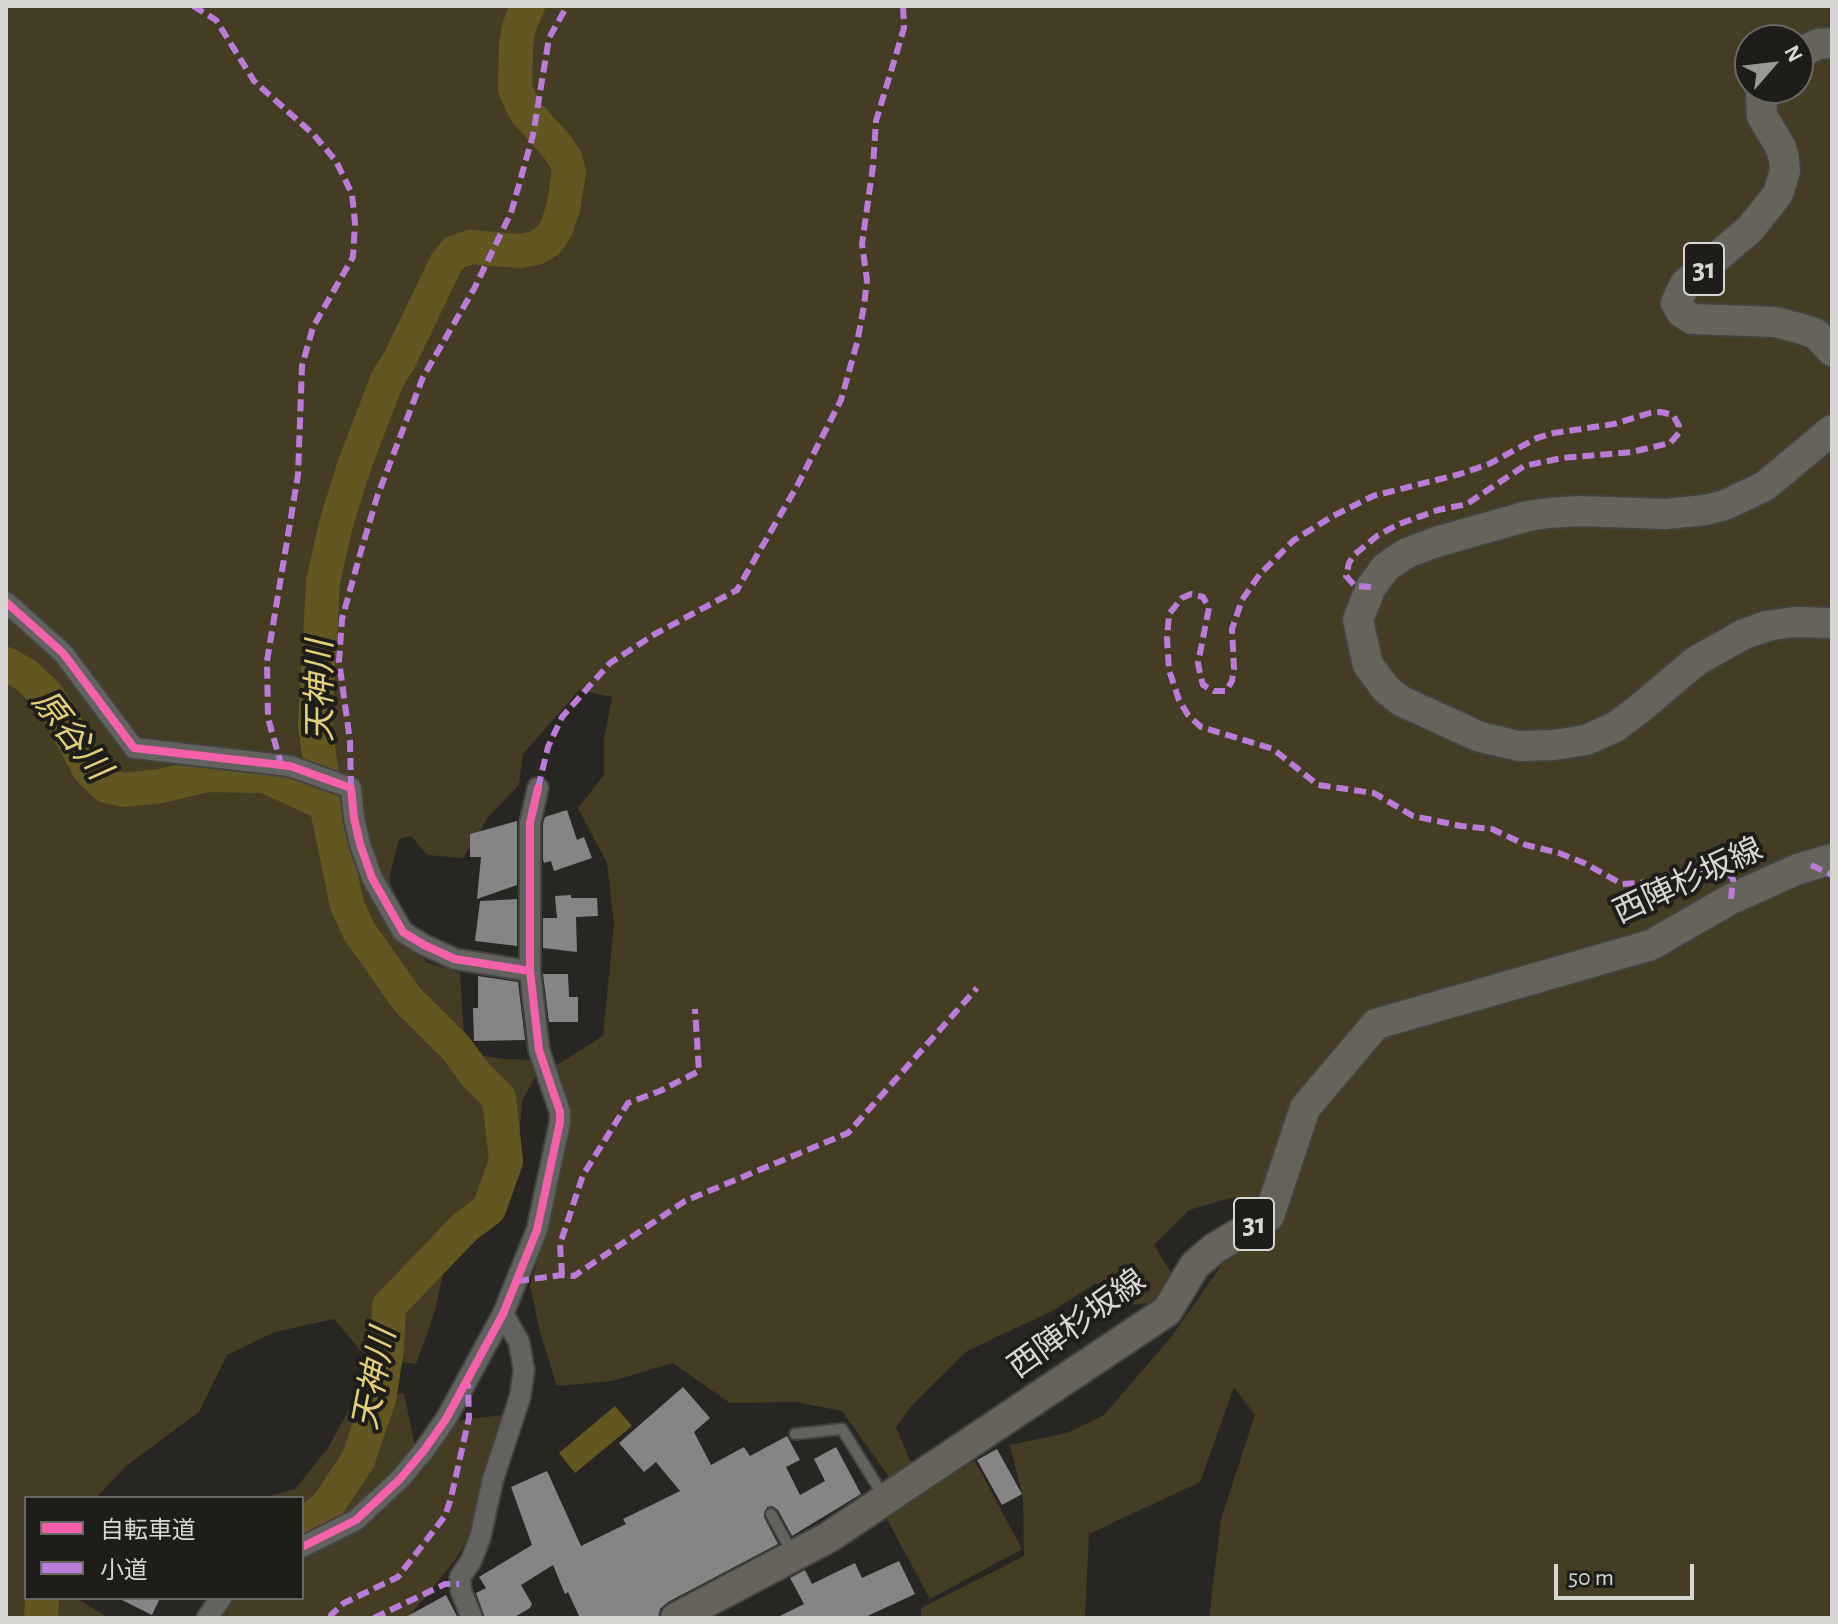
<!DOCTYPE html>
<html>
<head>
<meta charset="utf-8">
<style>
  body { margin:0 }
  #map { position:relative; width:1838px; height:1624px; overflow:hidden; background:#272623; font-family:"Alegreya Sans","Noto Sans JP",sans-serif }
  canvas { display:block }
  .frame { position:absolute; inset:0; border:8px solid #d6d6d2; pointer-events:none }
  .legend { position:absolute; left:24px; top:1496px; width:280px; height:104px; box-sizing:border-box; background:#1e1d19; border:2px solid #686763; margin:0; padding:10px 14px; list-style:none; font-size:24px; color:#d6d6d2 }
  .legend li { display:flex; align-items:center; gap:16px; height:40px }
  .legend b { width:40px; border:2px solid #686763 }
  .north { position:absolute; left:1734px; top:24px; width:80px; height:80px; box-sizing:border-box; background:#1e1d19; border:2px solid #686763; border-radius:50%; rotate:62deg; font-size:22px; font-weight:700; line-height:32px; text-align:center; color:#d6d6d2 }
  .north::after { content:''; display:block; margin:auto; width:28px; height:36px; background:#999895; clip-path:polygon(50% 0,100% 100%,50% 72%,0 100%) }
  .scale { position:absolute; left:1554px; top:1564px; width:140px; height:36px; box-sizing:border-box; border:4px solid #d6d6d2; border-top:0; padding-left:10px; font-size:24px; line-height:28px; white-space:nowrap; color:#d6d6d2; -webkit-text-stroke:6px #1e1d19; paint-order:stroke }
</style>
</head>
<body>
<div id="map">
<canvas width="1838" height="1624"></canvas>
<div class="frame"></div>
<ul class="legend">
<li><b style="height:10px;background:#f560ab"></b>自転車道</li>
<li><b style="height:10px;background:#bd7bd9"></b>小道</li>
</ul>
<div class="north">N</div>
<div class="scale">50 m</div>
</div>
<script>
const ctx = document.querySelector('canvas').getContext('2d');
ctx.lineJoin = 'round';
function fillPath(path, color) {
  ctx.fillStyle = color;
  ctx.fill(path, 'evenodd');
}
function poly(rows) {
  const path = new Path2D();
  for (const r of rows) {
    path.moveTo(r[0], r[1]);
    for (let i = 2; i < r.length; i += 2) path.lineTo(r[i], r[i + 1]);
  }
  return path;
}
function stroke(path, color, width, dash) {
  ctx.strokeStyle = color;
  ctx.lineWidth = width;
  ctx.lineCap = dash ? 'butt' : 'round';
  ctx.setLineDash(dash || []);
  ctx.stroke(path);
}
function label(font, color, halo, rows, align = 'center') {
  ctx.font = font + ' "Alegreya Sans","Noto Sans JP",sans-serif';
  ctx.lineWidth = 8;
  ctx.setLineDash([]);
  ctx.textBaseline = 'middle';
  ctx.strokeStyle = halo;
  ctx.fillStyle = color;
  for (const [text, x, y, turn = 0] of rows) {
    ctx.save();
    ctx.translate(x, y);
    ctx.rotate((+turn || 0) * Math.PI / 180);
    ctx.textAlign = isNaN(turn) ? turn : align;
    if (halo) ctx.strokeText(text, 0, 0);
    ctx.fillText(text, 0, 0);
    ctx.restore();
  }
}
fillPath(poly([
  [6,6,1832,6,1832,1618,1209,1618,1221,1519,1255,1415,1234,1387,1200,1482,1089,1534,1085,1618,921,1618,921,1608,1024,1556,1023,1498,1010,1445,1067,1433,1104,1415,1172,1336,1255,1217,1234,1197,1189,1210,1154,1245,1173,1276,1151,1303,1132,1305,1096,1283,1052,1311,967,1351,913,1404,896,1427,911,1463,893,1483,842,1411,796,1402,730,1403,673,1363,612,1381,557,1386,540,1332,530,1286,544,1239,570,1108,557,1065,603,1036,614,924,607,863,578,808,604,775,604,739,612,697,579,690,523,754,519,785,489,816,463,858,427,855,411,836,399,839,389,879,400,910,426,962,460,973,465,1053,504,1059,533,1060,536,1076,522,1101,519,1140,505,1201,445,1265,434,1314,416,1364,366,1357,334,1319,275,1332,227,1355,199,1412,126,1466,96,1498,26,1498,26,1598,76,1598,109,1618,6,1618],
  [1750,40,1798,40,1798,88,1750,88],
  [404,1393,415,1446,432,1457,460,1420,503,1415,485,1469,475,1526,455,1560,408,1618,216,1618,222,1598,302,1598,302,1498,262,1498,295,1489,328,1448,354,1400],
  [975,1461,1022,1549,930,1599,883,1512]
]), '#443d23');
fillPath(poly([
  [615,1406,632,1426,575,1473,559,1453]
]), '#625721');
stroke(poly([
  [6,664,26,675,46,694,61,716,89,769,106,786,125,790,161,786,207,775,265,776,326,804],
  [302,1528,328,1505,358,1460,379,1399,387,1349,389,1306,465,1227,489,1209,506,1161,499,1098,476,1075,456,1048,407,999,359,931,347,905,326,804,315,726,323,582,336,524,354,466,387,380,400,359,446,263,454,253,470,247,520,251,536,248,548,241,556,229,563,209,569,172,566,160,556,145,525,111,515,89,516,45,519,27,528,6],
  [41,1618,42,1598]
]), '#625721', 34);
fillPath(poly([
  [567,810,577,840,584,837,592,858,554,871,551,861,544,863,543,860,543,824,545,817],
  [517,821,517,885,477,899,481,857,470,857,470,834],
  [571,895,571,898,597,898,598,916,576,917,577,952,543,948,543,918,557,918,555,896],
  [517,899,517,946,475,941,480,901],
  [543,974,568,974,569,997,578,997,578,1022,549,1022],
  [478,976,518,982,525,1040,474,1041,473,1008,478,1008],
  [683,1387,710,1418,694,1432,711,1465,744,1447,750,1456,787,1436,800,1460,786,1467,800,1495,825,1481,814,1459,836,1447,861,1494,792,1536,778,1510,772,1506,767,1507,764,1517,778,1544,668,1602,660,1609,658,1618,580,1618,568,1592,565,1594,553,1565,521,1585,532,1604,530,1608,513,1618,485,1618,476,1593,486,1588,479,1577,532,1545,511,1487,547,1471,581,1546,626,1524,623,1519,680,1491,656,1462,644,1472,619,1443],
  [997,1449,1022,1494,1002,1505,977,1460],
  [899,1561,915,1594,887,1607,863,1618,776,1618,804,1604,790,1578,805,1570,812,1584,855,1563,862,1578],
  [446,1595,458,1618,404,1618],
  [118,1598,160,1598,152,1615]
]), '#848584');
const service = poly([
  [795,1434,842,1429,883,1495],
  [771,1514,793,1554]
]);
const minor = poly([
  [6,602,63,653,134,748,290,766,351,788,354,818,360,844,372,878,403,932,424,945,455,959,530,971],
  [302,1547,356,1520,400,1479,425,1449,446,1419,503,1314,537,1230,560,1122,560,1112,539,1050,530,971,530,823,538,788],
  [207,1618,221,1598],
  [472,1618,461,1591,460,1577,471,1561,480,1538,493,1479,520,1397,524,1370,519,1342,503,1314]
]);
const primary = poly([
  [1798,54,1818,44,1832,43],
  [1764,88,1761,97,1762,116,1781,148,1784,159,1785,171,1778,194,1750,229,1685,284,1676,303,1681,312,1692,319,1776,322,1802,329,1816,334,1832,351],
  [1832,430,1765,486,1725,505,1705,510,1665,514,1578,511,1550,513,1528,516,1436,542,1407,553,1386,567,1371,587,1358,620,1368,665,1386,689,1401,701,1480,737,1519,746,1554,745,1586,740,1615,727,1638,710,1696,661,1744,634,1767,626,1794,622,1832,623],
  [676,1618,829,1537,1167,1311,1195,1265,1215,1248,1269,1216,1305,1108,1376,1024,1651,945,1731,899,1798,869,1832,859]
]);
stroke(service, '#434340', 14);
stroke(minor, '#434340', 24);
stroke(primary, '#434340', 34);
stroke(service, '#62625f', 10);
stroke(minor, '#62625f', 20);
stroke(primary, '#65635a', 30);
stroke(poly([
  [193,6,216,20,254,81,314,135,336,161,352,194,355,223,353,257,313,327,302,366,298,475,267,661,268,718,281,764],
  [1371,587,1355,586,1346,576,1349,563,1354,555,1377,536,1399,524,1438,510,1467,504,1524,466,1562,458,1632,452,1670,443,1679,433,1679,426,1673,415,1661,412,1650,413,1614,424,1554,433,1537,438,1489,464,1460,474,1373,496,1333,516,1294,540,1260,574,1242,600,1232,629,1234,668,1232,681,1226,691,1214,691,1203,685,1200,674,1198,663,1209,608,1203,597,1191,594,1182,598,1169,614,1167,639,1169,670,1179,700,1188,715,1201,727,1273,749,1318,785,1374,793,1413,816,1461,826,1492,829,1526,845,1559,853,1584,863,1622,884,1652,882,1711,867,1725,869,1733,879,1731,899],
  [351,788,350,741,339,661,342,619,359,558,377,497,423,377,474,289,511,213,533,135,549,38,567,6],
  [538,788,548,747,562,717,610,663,655,634,737,590,797,486,841,400,857,343,864,306,867,280,862,244,873,166,876,121,904,28,903,6],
  [1811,865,1832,875],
  [562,1275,560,1244,583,1175,628,1103,660,1091,699,1071,695,1009],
  [517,1281,562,1275,574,1276,685,1201,848,1133,977,988],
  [332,1618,331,1615,344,1603,398,1577,445,1516,451,1498,469,1418,468,1384],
  [374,1618,445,1584,459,1584]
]), '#bd7bd9', 6, [12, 6]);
stroke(poly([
  [6,602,63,653,134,748,290,766,351,788,354,818,360,844,372,878,403,932,424,945,455,959,530,971],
  [302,1547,356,1520,400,1479,425,1449,446,1419,503,1314,537,1230,560,1122,560,1112,539,1050,530,971,530,823,538,788]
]), '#f560ab', 8);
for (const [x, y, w] of [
  [1704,269,40],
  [1254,1224,40]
]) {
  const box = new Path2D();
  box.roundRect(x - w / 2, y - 26, w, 52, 6);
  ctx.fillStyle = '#1e1d19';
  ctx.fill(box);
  stroke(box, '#d6d6d2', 2);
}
label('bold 30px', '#d6d6d2', null, [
  ["31",1704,269],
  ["31",1254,1224]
]);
label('32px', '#d6d6d2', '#1e1d19', [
  ["西陣杉坂線",1688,881,-25],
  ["西陣杉坂線",1077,1324,-36]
]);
label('italic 34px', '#e2cf79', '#1e1d19', [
  ["天神川",321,691,-90],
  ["原谷川",71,735,52],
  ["天神川",375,1379,-79]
]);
</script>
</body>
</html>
